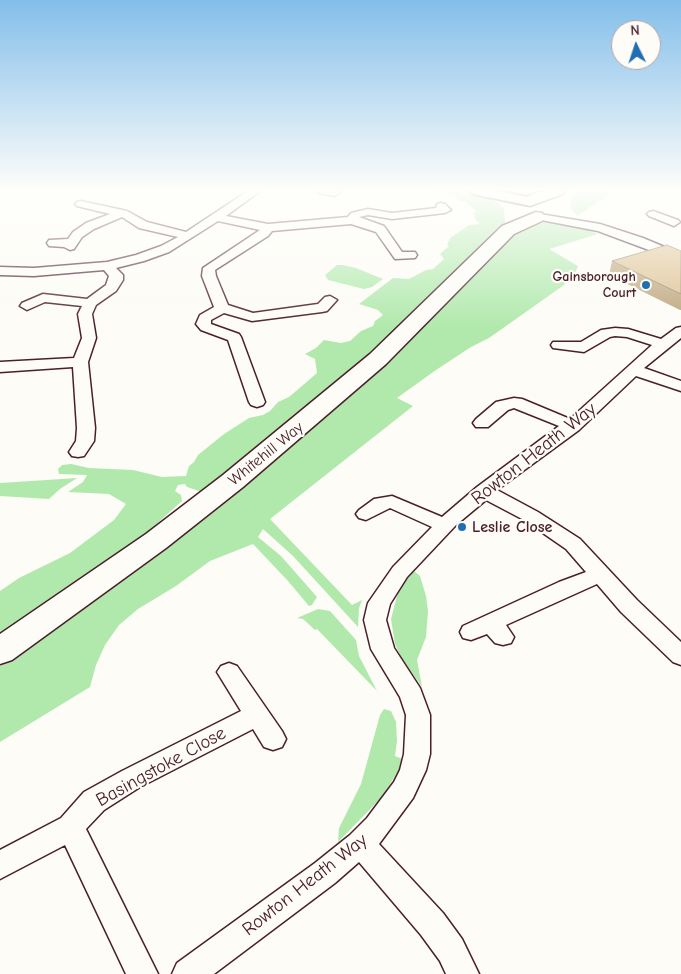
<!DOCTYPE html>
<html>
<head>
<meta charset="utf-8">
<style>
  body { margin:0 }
  #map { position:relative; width:681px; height:974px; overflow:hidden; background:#fdfcf7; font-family:"Comic Neue",sans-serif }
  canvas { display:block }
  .north { position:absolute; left:611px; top:20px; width:50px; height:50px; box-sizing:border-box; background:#fdfcf7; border:1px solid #b5a4a5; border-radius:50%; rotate:356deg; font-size:14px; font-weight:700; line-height:20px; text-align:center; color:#4a1f2b }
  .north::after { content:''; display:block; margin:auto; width:18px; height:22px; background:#1f6fb2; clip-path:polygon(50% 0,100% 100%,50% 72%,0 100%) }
</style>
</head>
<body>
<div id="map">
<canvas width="681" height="974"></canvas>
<div class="north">N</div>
</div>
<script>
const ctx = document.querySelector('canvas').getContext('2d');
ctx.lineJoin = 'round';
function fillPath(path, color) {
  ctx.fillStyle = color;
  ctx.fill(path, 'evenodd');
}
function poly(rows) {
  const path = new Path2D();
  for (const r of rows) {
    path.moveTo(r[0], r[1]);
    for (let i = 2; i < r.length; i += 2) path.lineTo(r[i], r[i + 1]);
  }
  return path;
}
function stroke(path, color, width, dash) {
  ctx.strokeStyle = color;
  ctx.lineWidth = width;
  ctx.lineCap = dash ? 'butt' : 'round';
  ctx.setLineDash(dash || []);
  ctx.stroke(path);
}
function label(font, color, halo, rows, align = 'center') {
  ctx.font = font + ' "Comic Neue",sans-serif';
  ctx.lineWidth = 4.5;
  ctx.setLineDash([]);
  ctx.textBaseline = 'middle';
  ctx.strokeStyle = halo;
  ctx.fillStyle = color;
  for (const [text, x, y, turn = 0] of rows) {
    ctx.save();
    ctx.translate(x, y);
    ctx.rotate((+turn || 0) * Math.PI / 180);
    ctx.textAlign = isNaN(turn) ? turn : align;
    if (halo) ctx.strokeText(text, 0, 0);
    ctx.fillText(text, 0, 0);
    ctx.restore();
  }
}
fillPath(poly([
  [425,191,470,191,482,195,500,204,504,209,505,223,374,354,205,493,187,487,185,484,178,485,175,491,181,495,182,501,131,547,0,638,0,591,19,578,70,553,114,520,126,504,109,494,68,492,83,482,87,475,59,474,58,469,62,465,71,464,89,468,133,470,162,477,186,476,189,466,194,462,198,455,224,434,249,418,263,415,270,411,278,402,289,397,317,373,315,359,305,354,316,348,324,340,341,343,350,341,361,331,373,326,375,321,383,315,378,310,359,304,393,278,409,279,426,270,433,269,444,259,440,254,449,246,447,245,450,238,469,225,480,224,475,219,474,213,476,211,466,202,460,201,452,194,446,192,437,193],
  [572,191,613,191,578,216,571,209,571,197,576,193],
  [533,221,547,221,580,226,598,234,549,249,578,266,576,271,564,285,489,338,471,347,436,370,397,398,413,406,270,519,352,605,362,600,359,608,358,627,293,556,263,529,258,537,281,556,317,597,312,605,309,606,288,581,253,544,210,561,176,586,138,609,119,625,105,645,96,665,90,687,0,742,0,666,166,545,518,230],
  [337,265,343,265,356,268,383,279,372,287,364,289,328,280,325,275],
  [77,478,60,489,49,499,0,496,0,483],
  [414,571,420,576,426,596,428,611,426,637,417,660,422,687,401,657,395,644,391,619,397,596,404,583],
  [318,609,330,611,356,640,359,656,377,691,317,629,315,630,303,619,297,618],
  [384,709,391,711,396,722,397,741,395,756,405,760,382,797,338,842,339,828,361,784,380,715]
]), '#b1e9ad');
const minor = poly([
  [248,191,260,191,226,216,268,224,348,217,351,213,368,209,392,213,436,208,437,204,441,203,445,204,451,210,445,213,392,219,368,215,359,217,384,226,402,252,415,252,417,255,415,258,395,259,376,232,351,224,272,231,268,236,215,270,216,276,228,305,253,313,318,304,325,297,330,296,337,300,327,311,322,312,252,321,224,313,211,320,211,324,239,334,241,337,265,402,263,405,257,407,251,405,249,402,228,340,201,330,196,324,200,315,214,307,202,276,203,268,260,230,218,221,169,252,144,261,116,268,123,275,123,280,116,291,96,305,92,314,96,338,88,362,95,428,94,441,84,456,78,457,72,456,69,452,76,441,77,428,73,367,0,372,0,362,74,358,82,338,78,314,82,306,45,302,27,310,20,306,22,303,43,294,87,299,106,285,109,276,104,270,34,276,0,275,0,267,34,268,107,262,136,255,161,246,178,237,139,228,122,217,94,229,82,237,74,249,70,250,64,247,49,246,47,243,49,240,68,239,73,232,86,223,110,214,77,206,75,204,77,202,81,201,127,211,147,222,186,232,248,191],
  [318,191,342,191,334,196,319,193,318,191],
  [653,211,678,220,680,222,674,226,649,216,647,214,649,212,653,211],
  [540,214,600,224,643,238,681,254,681,262,598,231,536,219,534,217,536,215,540,214],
  [681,327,681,338,644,368,681,381,681,391,636,376,579,430,497,490,538,512,580,539,637,600,681,642,681,665,673,662,621,612,597,584,506,625,514,637,511,643,503,645,495,643,487,634,471,640,463,638,460,632,463,626,559,582,586,572,566,549,524,520,486,500,456,525,407,577,390,604,386,620,394,648,420,688,430,715,430,754,426,770,413,798,379,844,443,913,462,939,479,974,446,974,440,961,421,935,359,862,335,883,214,974,172,974,177,963,315,863,350,835,367,818,394,782,400,770,404,754,406,715,400,697,371,649,364,620,368,603,393,567,432,527,390,508,366,520,359,518,356,514,359,510,374,499,392,496,442,517,477,487,559,426,514,408,508,410,488,427,476,427,473,423,476,419,496,402,514,398,522,399,570,419,652,345,627,337,615,336,610,337,584,352,553,348,551,345,553,342,581,342,601,330,615,328,628,329,661,339,676,328,681,327],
  [229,663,237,666,282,731,286,739,282,747,273,750,264,747,253,729,140,787,104,810,86,829,158,974,126,974,65,845,0,879,0,850,61,818,84,792,122,771,241,711,217,672,221,666,229,663]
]);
const tertiary = poly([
  [471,191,498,191,532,198,534,201,532,204,527,205,473,194,471,191]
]);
const secondary = poly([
  [542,191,565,191,563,194,530,206,524,204,522,201,524,198,542,191],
  [536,212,542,213,544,217,542,221,514,234,386,364,243,487,166,548,12,660,0,664,0,634,146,534,223,475,370,354,502,226,536,212]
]);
stroke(minor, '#4a1f2b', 3);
stroke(tertiary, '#4a1f2b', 4);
stroke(secondary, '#4a1f2b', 3);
fillPath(minor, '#fdfcf7');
fillPath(tertiary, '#fdfcf7');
fillPath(secondary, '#fdfcf7');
fillPath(poly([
  [681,251,681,310,680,310,609,275,612,261]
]), '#bea67d');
const building = poly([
  [667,245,681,251,681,294,612,261,667,245]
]);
fillPath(building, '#ddc191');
stroke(building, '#9b8766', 1);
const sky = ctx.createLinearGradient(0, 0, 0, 327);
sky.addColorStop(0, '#83beea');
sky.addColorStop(0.58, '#fefefb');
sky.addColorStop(1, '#fefefb00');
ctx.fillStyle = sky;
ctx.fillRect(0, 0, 681, 327);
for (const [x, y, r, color] of [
  [646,285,5,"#1f6fb2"],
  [462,527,5,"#1f6fb2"]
]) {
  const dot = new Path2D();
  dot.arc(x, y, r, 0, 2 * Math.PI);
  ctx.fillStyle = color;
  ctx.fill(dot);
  stroke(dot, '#fdfcf7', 2);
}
label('bold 14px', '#4a1f2b', '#fdfcf7', [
  ["Gainsborough",636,277],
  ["Court",636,293]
], 'right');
label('16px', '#4a1f2b', '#fdfcf7', [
  ["Whitehill Way",266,454,-39]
]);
label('bold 16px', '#4a1f2b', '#fdfcf7', [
  ["Leslie Close",472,527]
], 'left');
label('19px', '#4a1f2b', '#fdfcf7', [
  ["Rowton Heath Way",534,454,-38],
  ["Basingstoke Close",161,767,-29],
  ["Rowton Heath Way",305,885,-38]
]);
</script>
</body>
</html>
